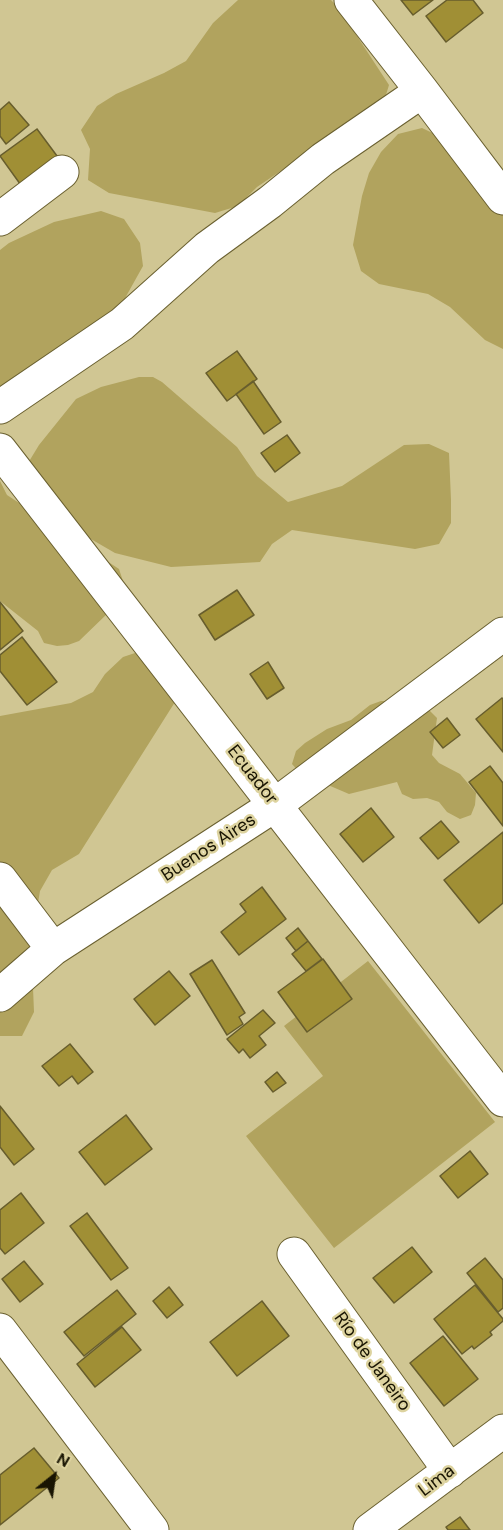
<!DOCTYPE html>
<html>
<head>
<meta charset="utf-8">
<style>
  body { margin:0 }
  #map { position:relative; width:503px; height:1530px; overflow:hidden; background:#d0c693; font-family:"DM Sans",sans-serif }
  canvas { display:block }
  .north { position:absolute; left:24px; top:1446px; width:60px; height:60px; -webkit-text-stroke:4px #ddd39f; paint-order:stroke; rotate:30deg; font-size:16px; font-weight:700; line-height:24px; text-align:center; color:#181402 }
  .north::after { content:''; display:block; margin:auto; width:21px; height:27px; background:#181402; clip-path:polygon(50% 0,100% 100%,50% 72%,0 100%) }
</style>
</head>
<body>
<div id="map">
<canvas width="503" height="1530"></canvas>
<div class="north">N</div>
</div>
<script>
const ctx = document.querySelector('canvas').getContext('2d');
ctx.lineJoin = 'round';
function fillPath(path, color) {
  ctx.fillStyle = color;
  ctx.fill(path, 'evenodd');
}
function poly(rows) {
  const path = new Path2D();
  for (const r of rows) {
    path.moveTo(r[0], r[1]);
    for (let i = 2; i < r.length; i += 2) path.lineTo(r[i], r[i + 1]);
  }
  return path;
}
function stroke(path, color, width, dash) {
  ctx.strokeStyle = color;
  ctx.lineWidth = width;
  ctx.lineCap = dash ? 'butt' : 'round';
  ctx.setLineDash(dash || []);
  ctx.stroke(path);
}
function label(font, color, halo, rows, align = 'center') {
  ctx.font = font + ' "DM Sans",sans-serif';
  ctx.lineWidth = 5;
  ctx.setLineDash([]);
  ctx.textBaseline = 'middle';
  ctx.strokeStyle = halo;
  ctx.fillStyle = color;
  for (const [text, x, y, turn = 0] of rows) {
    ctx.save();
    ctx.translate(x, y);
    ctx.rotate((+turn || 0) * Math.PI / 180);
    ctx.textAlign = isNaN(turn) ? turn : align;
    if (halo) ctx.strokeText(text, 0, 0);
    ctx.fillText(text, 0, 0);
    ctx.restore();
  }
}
fillPath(poly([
  [238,0,331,0,338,7,389,85,382,108,325,141,257,187,238,206,215,213,109,193,88,180,90,149,81,130,97,106,116,94,164,73,186,61,213,23],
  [422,128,443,138,503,202,503,349,485,340,450,307,428,294,379,284,361,271,353,245,362,196,369,173,381,152,398,134],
  [101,211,124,219,140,243,143,266,119,309,0,400,0,250,9,243,54,222],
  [139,377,153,377,162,382,237,447,257,476,288,502,342,486,404,445,429,444,449,453,451,500,451,523,439,544,415,549,292,530,272,544,260,562,171,567,115,553,34,506,25,468,39,445,76,399,101,387],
  [0,481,7,495,119,569,123,581,120,593,108,613,79,641,68,645,57,646,44,643,38,631,0,601],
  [147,649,175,702,79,854,52,870,40,891,36,915,32,964,34,1012,22,1036,0,1036,0,716,71,703,93,692,105,674,123,657],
  [381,701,396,701,429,710,437,718,432,755,439,763,460,774,476,793,475,805,471,815,460,819,447,812,439,802,427,798,413,799,402,794,397,782,349,794,300,773,292,764,296,751,305,743,327,729,351,720,370,705],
  [368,961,495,1122,334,1248,246,1136,323,1076,284,1026]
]), '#b1a35e');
const building = poly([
  [401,0,433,0,413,15,401,0],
  [447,0,473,0,483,13,446,42,426,16,447,0],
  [9,102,29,125,6,144,0,136,0,110,9,102],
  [37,129,60,160,23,188,0,156,37,129],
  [237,351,257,379,227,401,206,373,237,351],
  [253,381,281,422,264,434,236,394,253,381],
  [287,435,300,453,275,472,261,453,287,435],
  [237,590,254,615,215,640,199,615,237,590],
  [0,602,23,631,0,650,0,602],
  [22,637,57,682,27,705,0,671,0,655,22,637],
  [268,662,284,688,267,699,250,674,268,662],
  [502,698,503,699,503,752,476,719,502,698],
  [447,718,460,735,443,748,430,732,447,718],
  [490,766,503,783,503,826,469,782,490,766],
  [371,808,394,837,363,862,340,834,371,808],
  [441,821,459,842,438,859,420,838,441,821],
  [503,832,503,903,479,923,444,880,503,832],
  [262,887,286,919,239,955,221,932,246,912,240,904,262,887],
  [298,928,308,941,296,951,286,938,298,928],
  [308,941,322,959,306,971,292,954,308,941],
  [323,959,352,999,307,1032,278,992,323,959],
  [212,960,245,1013,239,1017,243,1024,227,1035,190,974,212,960],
  [169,971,190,996,155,1025,134,999,169,971],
  [263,1010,275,1023,259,1036,266,1045,250,1058,243,1049,239,1053,227,1039,263,1010],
  [70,1044,93,1072,78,1084,72,1076,59,1086,42,1066,70,1044],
  [277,1072,286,1083,273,1092,265,1082,277,1072],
  [0,1106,34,1149,14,1165,0,1147,0,1106],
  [126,1115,152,1149,105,1185,79,1152,126,1115],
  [470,1151,488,1174,458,1198,440,1176,470,1151],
  [21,1193,44,1223,5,1254,0,1248,0,1210,21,1193],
  [87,1213,128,1268,111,1280,70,1226,87,1213],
  [412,1247,432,1272,394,1303,373,1278,412,1247],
  [485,1258,503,1280,503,1308,498,1312,467,1273,485,1258],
  [24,1261,43,1284,20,1302,2,1279,24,1261],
  [475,1285,503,1319,503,1321,490,1332,492,1335,474,1349,472,1346,462,1354,434,1319,475,1285],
  [169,1287,183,1305,167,1318,153,1301,169,1287],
  [117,1290,136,1314,84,1356,64,1332,117,1290],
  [262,1301,289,1336,237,1376,210,1342,262,1301],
  [122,1327,141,1350,95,1387,77,1364,122,1327],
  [443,1336,478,1379,444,1406,410,1363,443,1336],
  [34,1448,59,1478,0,1525,0,1475,34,1448],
  [460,1517,470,1530,448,1530,446,1527,460,1517]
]);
fillPath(building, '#a08f35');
stroke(building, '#675d2d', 1.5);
const minor = poly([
  [351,0,422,91,503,198],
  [0,219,62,172],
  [0,407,122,324,207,248,270,202,323,159,422,91],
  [0,450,503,1100],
  [0,879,53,949],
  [0,995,53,949,275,805,503,634],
  [294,1254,450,1471],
  [0,1330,152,1530],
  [370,1530,503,1431]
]);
stroke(minor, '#6a6030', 35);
stroke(minor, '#fff', 33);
label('18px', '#181402', '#ddd39f', [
  ["Ecuador",252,775,52],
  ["Buenos Aires",209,848,-33],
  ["Río de Janeiro",372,1362,54],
  ["Lima",437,1481,-37]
]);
</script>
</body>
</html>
